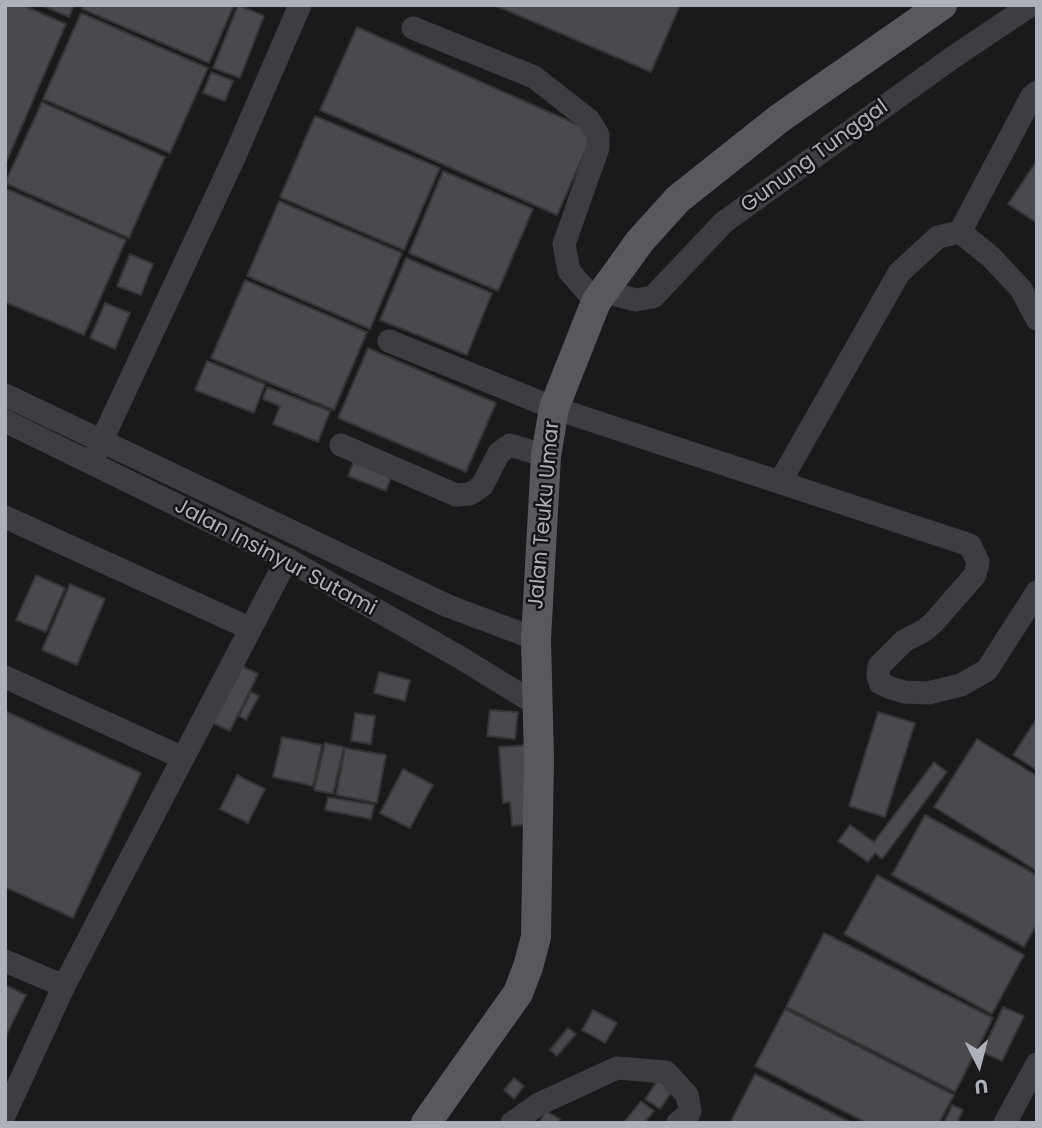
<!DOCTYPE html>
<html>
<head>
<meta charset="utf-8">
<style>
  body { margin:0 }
  #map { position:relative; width:1042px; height:1128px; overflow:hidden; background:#1a1a1c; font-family:Poppins,sans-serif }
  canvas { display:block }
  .frame { position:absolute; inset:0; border:7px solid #aeb0ba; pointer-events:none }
  .north { position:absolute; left:944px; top:1030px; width:70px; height:70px; -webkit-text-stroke:5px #151517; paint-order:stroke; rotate:174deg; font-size:19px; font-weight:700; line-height:28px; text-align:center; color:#aeb0ba }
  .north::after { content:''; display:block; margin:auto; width:24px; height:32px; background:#aeb0ba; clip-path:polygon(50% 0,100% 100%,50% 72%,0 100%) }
</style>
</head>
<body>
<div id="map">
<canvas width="1042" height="1128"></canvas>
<div class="frame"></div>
<div class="north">U</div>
</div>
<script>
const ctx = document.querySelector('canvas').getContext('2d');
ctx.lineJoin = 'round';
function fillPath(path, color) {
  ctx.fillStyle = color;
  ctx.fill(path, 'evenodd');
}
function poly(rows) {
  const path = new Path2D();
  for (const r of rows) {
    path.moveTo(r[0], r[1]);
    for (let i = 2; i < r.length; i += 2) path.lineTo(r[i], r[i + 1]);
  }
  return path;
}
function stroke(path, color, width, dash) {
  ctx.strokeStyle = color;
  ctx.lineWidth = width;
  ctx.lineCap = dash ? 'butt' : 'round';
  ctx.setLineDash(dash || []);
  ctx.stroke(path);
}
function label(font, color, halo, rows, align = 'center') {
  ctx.font = font + ' Poppins,sans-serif';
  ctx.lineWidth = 5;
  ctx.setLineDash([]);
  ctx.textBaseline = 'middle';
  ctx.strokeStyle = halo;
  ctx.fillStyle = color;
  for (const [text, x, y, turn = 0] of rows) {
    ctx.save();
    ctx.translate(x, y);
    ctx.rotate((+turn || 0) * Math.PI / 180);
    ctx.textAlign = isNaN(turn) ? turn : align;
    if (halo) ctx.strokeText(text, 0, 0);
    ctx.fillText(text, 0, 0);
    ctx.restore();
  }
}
const building = poly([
  [5,5,22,5,66,24,5,165,5,5],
  [41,5,74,5,69,17,41,5],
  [84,5,234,5,209,63,82,9,84,5],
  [238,5,264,16,240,78,213,68,238,5],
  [494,5,680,5,651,72,494,5],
  [81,13,208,68,170,153,43,99,81,13],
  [357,27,594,132,557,215,320,110,357,27],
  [211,72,233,81,225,101,203,93,211,72],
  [42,102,165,157,129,238,5,183,42,102],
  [315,116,440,168,404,250,280,197,315,116],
  [1037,160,1037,223,1008,204,1037,160],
  [443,171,533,209,498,291,409,253,443,171],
  [5,188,126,240,84,335,5,302,5,188],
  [279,201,402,253,370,329,247,276,279,201],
  [130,254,153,264,141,295,117,286,130,254],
  [406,258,492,293,467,355,380,320,406,258],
  [245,280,367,332,334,410,211,358,245,280],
  [105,303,130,313,115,349,90,338,105,303],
  [368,348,496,403,466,472,338,418,368,348],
  [207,361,265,384,254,413,195,390,207,361],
  [267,387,330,411,318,442,273,424,280,406,263,399,267,387],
  [355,458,393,472,386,491,348,476,355,458],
  [36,575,65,588,46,632,16,620,36,575],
  [70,584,105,599,77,665,42,650,70,584],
  [239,665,258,674,230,731,211,722,239,665],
  [379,672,410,680,405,701,374,693,379,672],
  [251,692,259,696,246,720,239,716,251,692],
  [490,710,518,712,515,739,487,736,490,710],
  [5,711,141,773,73,918,5,887,5,711],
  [878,712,915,723,885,817,849,806,878,712],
  [355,713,375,716,371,744,351,741,355,713],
  [1037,718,1037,770,1013,755,1037,718],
  [282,737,322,745,313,786,273,777,282,737],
  [977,739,1037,776,1037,871,934,807,977,739],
  [325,743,344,747,333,794,314,790,325,743],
  [531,745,530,824,512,826,510,802,503,803,499,747,531,745],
  [345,748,386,755,377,803,336,795,345,748],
  [934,762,947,772,882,859,875,853,868,862,838,841,850,825,874,842,934,762],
  [403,769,433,785,410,828,380,813,403,769],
  [237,775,265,789,248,823,220,809,237,775],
  [328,797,374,805,371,819,325,810,328,797],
  [925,815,1037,875,1037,924,1024,947,892,875,925,815],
  [877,875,1024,955,992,1014,844,934,877,875],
  [824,933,993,1018,955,1092,786,1007,824,933],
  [5,985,26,995,5,1038,5,985],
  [1003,1007,1024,1016,1002,1061,982,1052,1003,1007],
  [785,1009,954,1095,939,1123,867,1123,755,1066,785,1009],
  [593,1010,617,1023,605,1043,582,1030,593,1010],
  [568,1028,576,1034,557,1056,550,1050,568,1028],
  [755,1074,852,1123,730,1123,755,1074],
  [514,1078,524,1086,514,1099,504,1090,514,1078],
  [658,1080,673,1090,660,1109,645,1099,658,1080],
  [641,1101,654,1111,644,1123,627,1123,625,1121,641,1101],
  [952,1105,963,1110,957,1123,944,1123,952,1105],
  [546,1111,560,1119,557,1123,539,1123,546,1111]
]);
fillPath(building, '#494a4e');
stroke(building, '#353437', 2);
stroke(poly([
  [413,28,534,77,589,120,598,135,598,148,564,244,569,271,596,302],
  [960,232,991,257,1021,289,1037,319],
  [605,292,636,300,653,297,724,222,952,58,1031,5],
  [389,341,554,408,970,545,978,562,975,575,934,622,925,630,904,641,879,666,878,675,880,683,891,688,904,692,928,693,961,685,987,670,1037,592],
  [5,395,448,606,536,639],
  [5,421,287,559,461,658,539,706],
  [341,445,456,495,470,494,482,486,499,453,510,445,546,456],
  [95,455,234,158,300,5],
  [780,482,899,273,938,237,960,232,1032,96,1037,92],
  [5,517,249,628],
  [5,677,183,758],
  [5,961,64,986],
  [5,1114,64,986,287,559],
  [512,1123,539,1104,617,1068,666,1072,687,1095,690,1110,689,1114,678,1123],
  [1005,1123,1037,1064]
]), '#3d3d42', 23);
stroke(poly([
  [426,1123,518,993,528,967,536,937,539,759,536,639,546,456,554,408,596,302,640,241,678,199,780,118,942,5]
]), '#58585f', 30);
label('21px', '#aeb0ba', '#151517', [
  ["Gunung Tunggal",815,157,-36],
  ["Jalan Teuku Umar",545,515,-85],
  ["Jalan Insinyur Sutami",275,558,28]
]);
</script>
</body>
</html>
